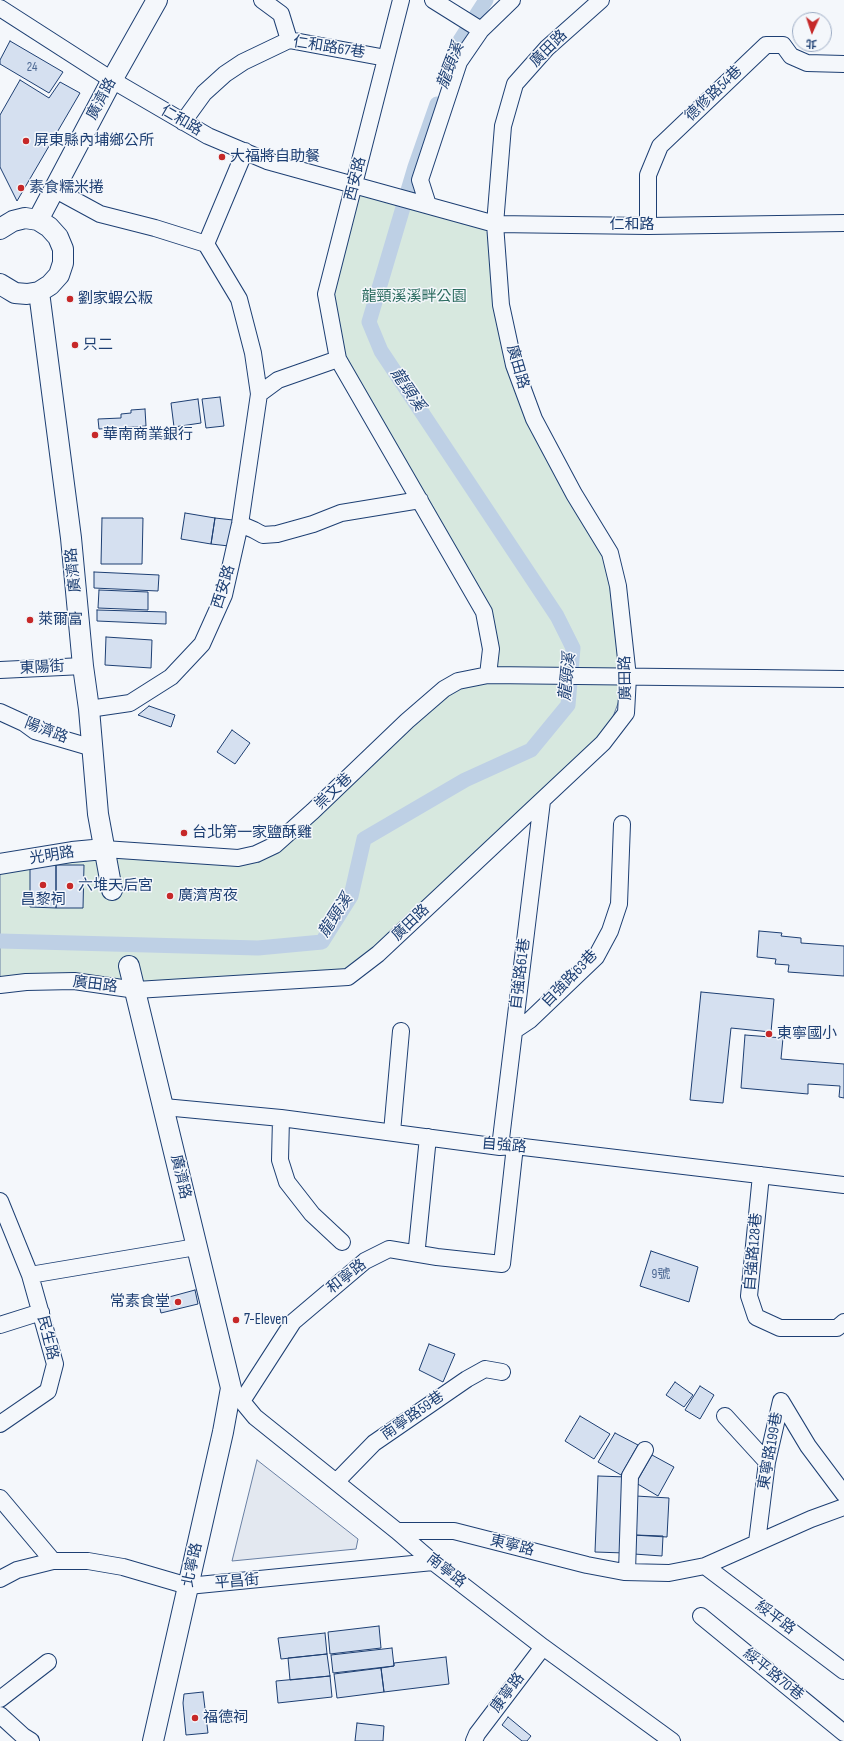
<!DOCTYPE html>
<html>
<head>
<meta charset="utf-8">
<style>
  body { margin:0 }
  #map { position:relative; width:844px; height:1741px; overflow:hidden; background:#f4f7fb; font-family:"Sofia Sans Condensed","Noto Sans TC",sans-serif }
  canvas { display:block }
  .north { position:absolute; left:792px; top:12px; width:40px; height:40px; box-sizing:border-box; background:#f4f7fb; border:1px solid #9eadc5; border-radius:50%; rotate:183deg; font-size:11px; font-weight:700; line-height:16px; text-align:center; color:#1d3f73 }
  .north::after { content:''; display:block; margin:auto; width:14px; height:18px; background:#c62828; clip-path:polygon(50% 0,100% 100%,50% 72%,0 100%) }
</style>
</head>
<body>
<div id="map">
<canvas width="844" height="1741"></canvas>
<div class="north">北</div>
</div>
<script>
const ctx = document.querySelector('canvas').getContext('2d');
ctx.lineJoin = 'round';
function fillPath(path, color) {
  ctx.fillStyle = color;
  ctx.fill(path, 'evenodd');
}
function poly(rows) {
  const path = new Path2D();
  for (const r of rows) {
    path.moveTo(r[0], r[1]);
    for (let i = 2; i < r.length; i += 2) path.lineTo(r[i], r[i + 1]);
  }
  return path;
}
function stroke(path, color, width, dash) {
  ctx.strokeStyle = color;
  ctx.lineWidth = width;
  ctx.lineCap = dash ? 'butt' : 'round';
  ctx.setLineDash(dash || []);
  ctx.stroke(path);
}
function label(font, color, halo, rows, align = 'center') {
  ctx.font = font + ' "Sofia Sans Condensed","Noto Sans TC",sans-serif';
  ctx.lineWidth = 3;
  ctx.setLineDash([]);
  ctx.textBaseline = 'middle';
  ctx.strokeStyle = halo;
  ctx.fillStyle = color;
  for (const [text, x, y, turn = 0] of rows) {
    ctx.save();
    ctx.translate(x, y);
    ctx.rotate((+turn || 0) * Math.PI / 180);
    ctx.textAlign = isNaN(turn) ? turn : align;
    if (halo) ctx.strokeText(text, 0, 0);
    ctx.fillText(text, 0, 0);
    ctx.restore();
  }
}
const green = poly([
  [355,184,495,224,514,365,610,553,628,677,603,743,348,977,310,980,0,985,0,863,101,845,238,858,275,845,444,689,488,675,484,612,338,359,326,294,355,184]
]);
fillPath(green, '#d7e8df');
stroke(green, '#687fa3', 1);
const parking = poly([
  [257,1460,358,1539,356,1549,232,1561,257,1460]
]);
fillPath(parking, '#e3e8f0');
stroke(parking, '#687fa3', 1);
stroke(poly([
  [449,72,459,42,486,0],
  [0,941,258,948,322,942,351,896,364,839,465,780,531,750,568,705,573,648,557,616,381,351,369,322,415,167,437,104]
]), '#bed0e5', 15);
const building = poly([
  [10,41,63,72,49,93,0,64,0,60,10,41],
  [20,80,49,98,60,82,80,93,17,201,0,167,0,115,20,80],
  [220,397,224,426,206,428,202,399,220,397],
  [198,399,201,423,174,427,171,403,198,399],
  [145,409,146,426,99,429,98,419,121,418,121,414,131,413,131,410,145,409],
  [185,513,215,518,211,544,181,539,185,513],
  [102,518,143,518,142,564,101,564,102,518],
  [215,518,233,520,229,546,211,544,215,518],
  [94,572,159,575,158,591,94,588,94,572],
  [99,590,148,592,148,610,98,608,99,590],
  [97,610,166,612,166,624,97,621,97,610],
  [106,637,152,640,151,668,105,665,106,637],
  [149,706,175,715,171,727,138,715,149,706],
  [232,730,250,743,235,764,217,752,232,730],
  [30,865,56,865,56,908,30,907,30,865],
  [56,865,84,865,83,908,56,908,56,865],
  [759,931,782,933,781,936,801,938,801,943,844,946,844,976,788,972,789,965,775,964,776,959,757,957,759,931],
  [701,992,774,999,771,1032,731,1028,723,1103,690,1100,701,992],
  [745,1035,783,1038,781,1059,844,1064,844,1098,839,1097,840,1086,808,1084,808,1094,741,1088,745,1035],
  [651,1251,698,1267,689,1302,640,1286,651,1251],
  [195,1290,198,1304,161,1313,158,1300,195,1290],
  [429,1344,455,1354,443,1382,419,1370,429,1344],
  [675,1382,693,1395,684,1407,666,1395,675,1382],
  [700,1386,714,1395,700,1419,685,1410,700,1386],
  [580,1416,610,1434,594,1459,565,1441,580,1416],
  [615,1433,638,1445,621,1475,598,1462,615,1433],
  [652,1455,674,1467,658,1496,636,1483,652,1455],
  [598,1476,627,1477,625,1553,595,1552,598,1476],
  [636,1496,669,1498,667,1537,633,1535,636,1496],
  [635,1535,663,1536,662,1556,634,1554,635,1535],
  [379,1626,381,1648,330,1654,328,1632,379,1626],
  [325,1633,327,1654,281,1659,278,1638,325,1633],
  [392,1648,394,1666,333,1673,331,1655,392,1648],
  [327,1654,330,1676,290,1680,288,1658,327,1654],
  [446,1657,449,1684,384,1692,381,1668,394,1666,394,1663,446,1657],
  [381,1668,384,1692,337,1698,334,1674,381,1668],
  [330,1676,332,1697,278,1703,276,1681,330,1676],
  [203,1692,208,1733,186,1735,183,1703,184,1694,203,1692],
  [508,1717,531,1736,527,1741,522,1741,502,1725,508,1717],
  [357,1723,384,1726,383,1741,355,1741,357,1723]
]);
fillPath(building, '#d5e0f0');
stroke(building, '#1d3f73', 1);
const minor = poly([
  [262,0,281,14,289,40],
  [401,0,326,294,338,359,484,612,491,649,488,675],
  [433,0,481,30],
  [0,8,112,80,208,136,267,161,495,224,648,226,844,223],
  [183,122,204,93,225,74,243,62,289,40,386,58],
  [54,189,100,214,155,228,206,244,239,299,253,353,259,394,240,524,224,595,202,644,171,677,130,703,89,709],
  [428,205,420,180,459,62,481,30,512,0],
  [648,226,648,175,660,146,766,45,783,45,791,56,807,63,844,64],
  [206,244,245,151],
  [259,394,278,380,338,359],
  [240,524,254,530,263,535,277,534,313,524,341,513,420,500],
  [0,670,83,666],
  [0,712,24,723,35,731,93,748],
  [104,849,238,858,256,854,275,845,313,811,407,721,444,689,458,681,488,675,844,679],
  [0,985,26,982,74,981,136,990,348,977,378,954,603,743,626,713,628,677,618,586,610,553,574,494,534,419,514,365,501,305,495,224,503,126,515,84,547,48,601,0],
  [515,1030,530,1020,596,957,610,931,619,904,622,824],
  [164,1107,281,1118,500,1147,515,1146,844,1185],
  [281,1118,280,1160,287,1182,312,1214,342,1242],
  [392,1132,401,1031],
  [500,1147,542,801],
  [761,1175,749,1296,756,1317,780,1328,837,1328,844,1322],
  [0,1201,30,1275,55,1364,48,1391,0,1424],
  [417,1247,428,1137],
  [30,1275,196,1247],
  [0,1325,41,1312],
  [231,1388,255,1417,397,1531,433,1562,543,1647,672,1741],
  [242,1401,293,1322,365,1261,389,1249,437,1257,502,1264,515,1146],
  [725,1416,767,1462],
  [336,1482,374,1443,467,1379,485,1369,502,1372],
  [0,1498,53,1561],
  [397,1531,454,1531,587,1565,624,1572,669,1573,705,1566,811,1519,844,1507],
  [757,1542,767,1462,781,1401,808,1446,844,1494],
  [705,1566,844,1671],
  [627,1572,630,1476,645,1450],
  [0,1579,17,1570,53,1561,88,1561,123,1567,188,1586,433,1562],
  [701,1616,844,1733],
  [0,1699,48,1662],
  [0,1715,23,1736,31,1741],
  [474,1741,477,1734,543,1647]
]);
const major = poly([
  [38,220,112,80,157,0],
  [0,229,13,221,25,218,38,220,49,227,58,237,63,249,63,263,59,275,50,285,39,292,27,294,15,293,0,284],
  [39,292,71,538,83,666,89,709,98,814,112,890],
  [0,864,72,852,104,849],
  [129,966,231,1388,223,1432,153,1741]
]);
stroke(minor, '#1d3f73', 18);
stroke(major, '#1d3f73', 22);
stroke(minor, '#f4f7fb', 16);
stroke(major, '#f4f7fb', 20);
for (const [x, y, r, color] of [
  [26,141,4,"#c62828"],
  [222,157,4,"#c62828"],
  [21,188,4,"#c62828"],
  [70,299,4,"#c62828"],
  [75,345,4,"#c62828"],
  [95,435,4,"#c62828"],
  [30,620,4,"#c62828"],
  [184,833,4,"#c62828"],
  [43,885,4,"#c62828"],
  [70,886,4,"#c62828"],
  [170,896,4,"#c62828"],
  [769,1034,4,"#c62828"],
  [178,1302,4,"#c62828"],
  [236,1320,4,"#c62828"],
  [195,1718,4,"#c62828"]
]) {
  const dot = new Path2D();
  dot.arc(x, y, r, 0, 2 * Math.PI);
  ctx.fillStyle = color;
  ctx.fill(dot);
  stroke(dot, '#f4f7fb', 1.5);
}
label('13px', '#4b6792', null, [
  ["24",32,68],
  ["9號",661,1275]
]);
label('15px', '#1d3f73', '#f4f7fb', [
  ["仁和路67巷",329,48,9],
  ["廣田路",549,49,-45],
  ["德修路54巷",714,94,-44],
  ["廣濟路",102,99,-62],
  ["仁和路",181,121,30],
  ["西安路",356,179,-76],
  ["仁和路",632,225],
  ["廣田路",517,367,74],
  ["廣濟路",74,570,-96],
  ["西安路",224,587,-73],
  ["東陽街",42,668,-3],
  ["廣田路",626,678,-91],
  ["陽濟路",46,731,21],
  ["崇文巷",334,792,-44],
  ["光明路",52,856,-9],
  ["廣田路",411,923,-44],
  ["自強路61巷",521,974,-83],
  ["自強路63巷",570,979,-46],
  ["廣田路",95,985,7],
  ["自強路",504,1146,5],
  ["廣濟路",180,1177,77],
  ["自強路128巷",754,1252,-85],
  ["和寧路",347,1277,-38],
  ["民生路",47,1338,76],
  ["南寧路59巷",413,1416,-35],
  ["東寧路199巷",771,1451,-80],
  ["東寧路",512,1546,14],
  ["北寧路",193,1565,-78],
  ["南寧路",446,1571,38],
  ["平昌街",237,1582,-5],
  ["綏平路",775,1618,37],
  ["綏平路70巷",773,1675,39],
  ["康寧路",508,1693,-53]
]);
label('15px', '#1d3f73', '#f4f7fb', [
  ["屏東縣內埔鄉公所",34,141],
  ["大福將自助餐",230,157],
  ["素食糯米捲",29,188],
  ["劉家蝦公粄",78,299],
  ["只二",83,345],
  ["華南商業銀行",103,435],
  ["萊爾富",38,620],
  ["台北第一家鹽酥雞",192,833],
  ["六堆天后宮",78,886],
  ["廣濟宵夜",178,896],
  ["昌黎祠",43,900,"center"],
  ["東寧國小",777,1034],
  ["常素食堂",170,1302,"right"],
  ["7-Eleven",244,1320],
  ["福德祠",203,1718]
], 'left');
label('15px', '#2c6c60', '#f4f7fb', [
  ["龍頸溪溪畔公園",414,297]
]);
label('italic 16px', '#1d3f73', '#f4f7fb', [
  ["龍頸溪",451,66,-69],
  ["龍頸溪",407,390,56],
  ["龍頸溪",568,677,-84],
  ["龍頸溪",336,916,-57]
]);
</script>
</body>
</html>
